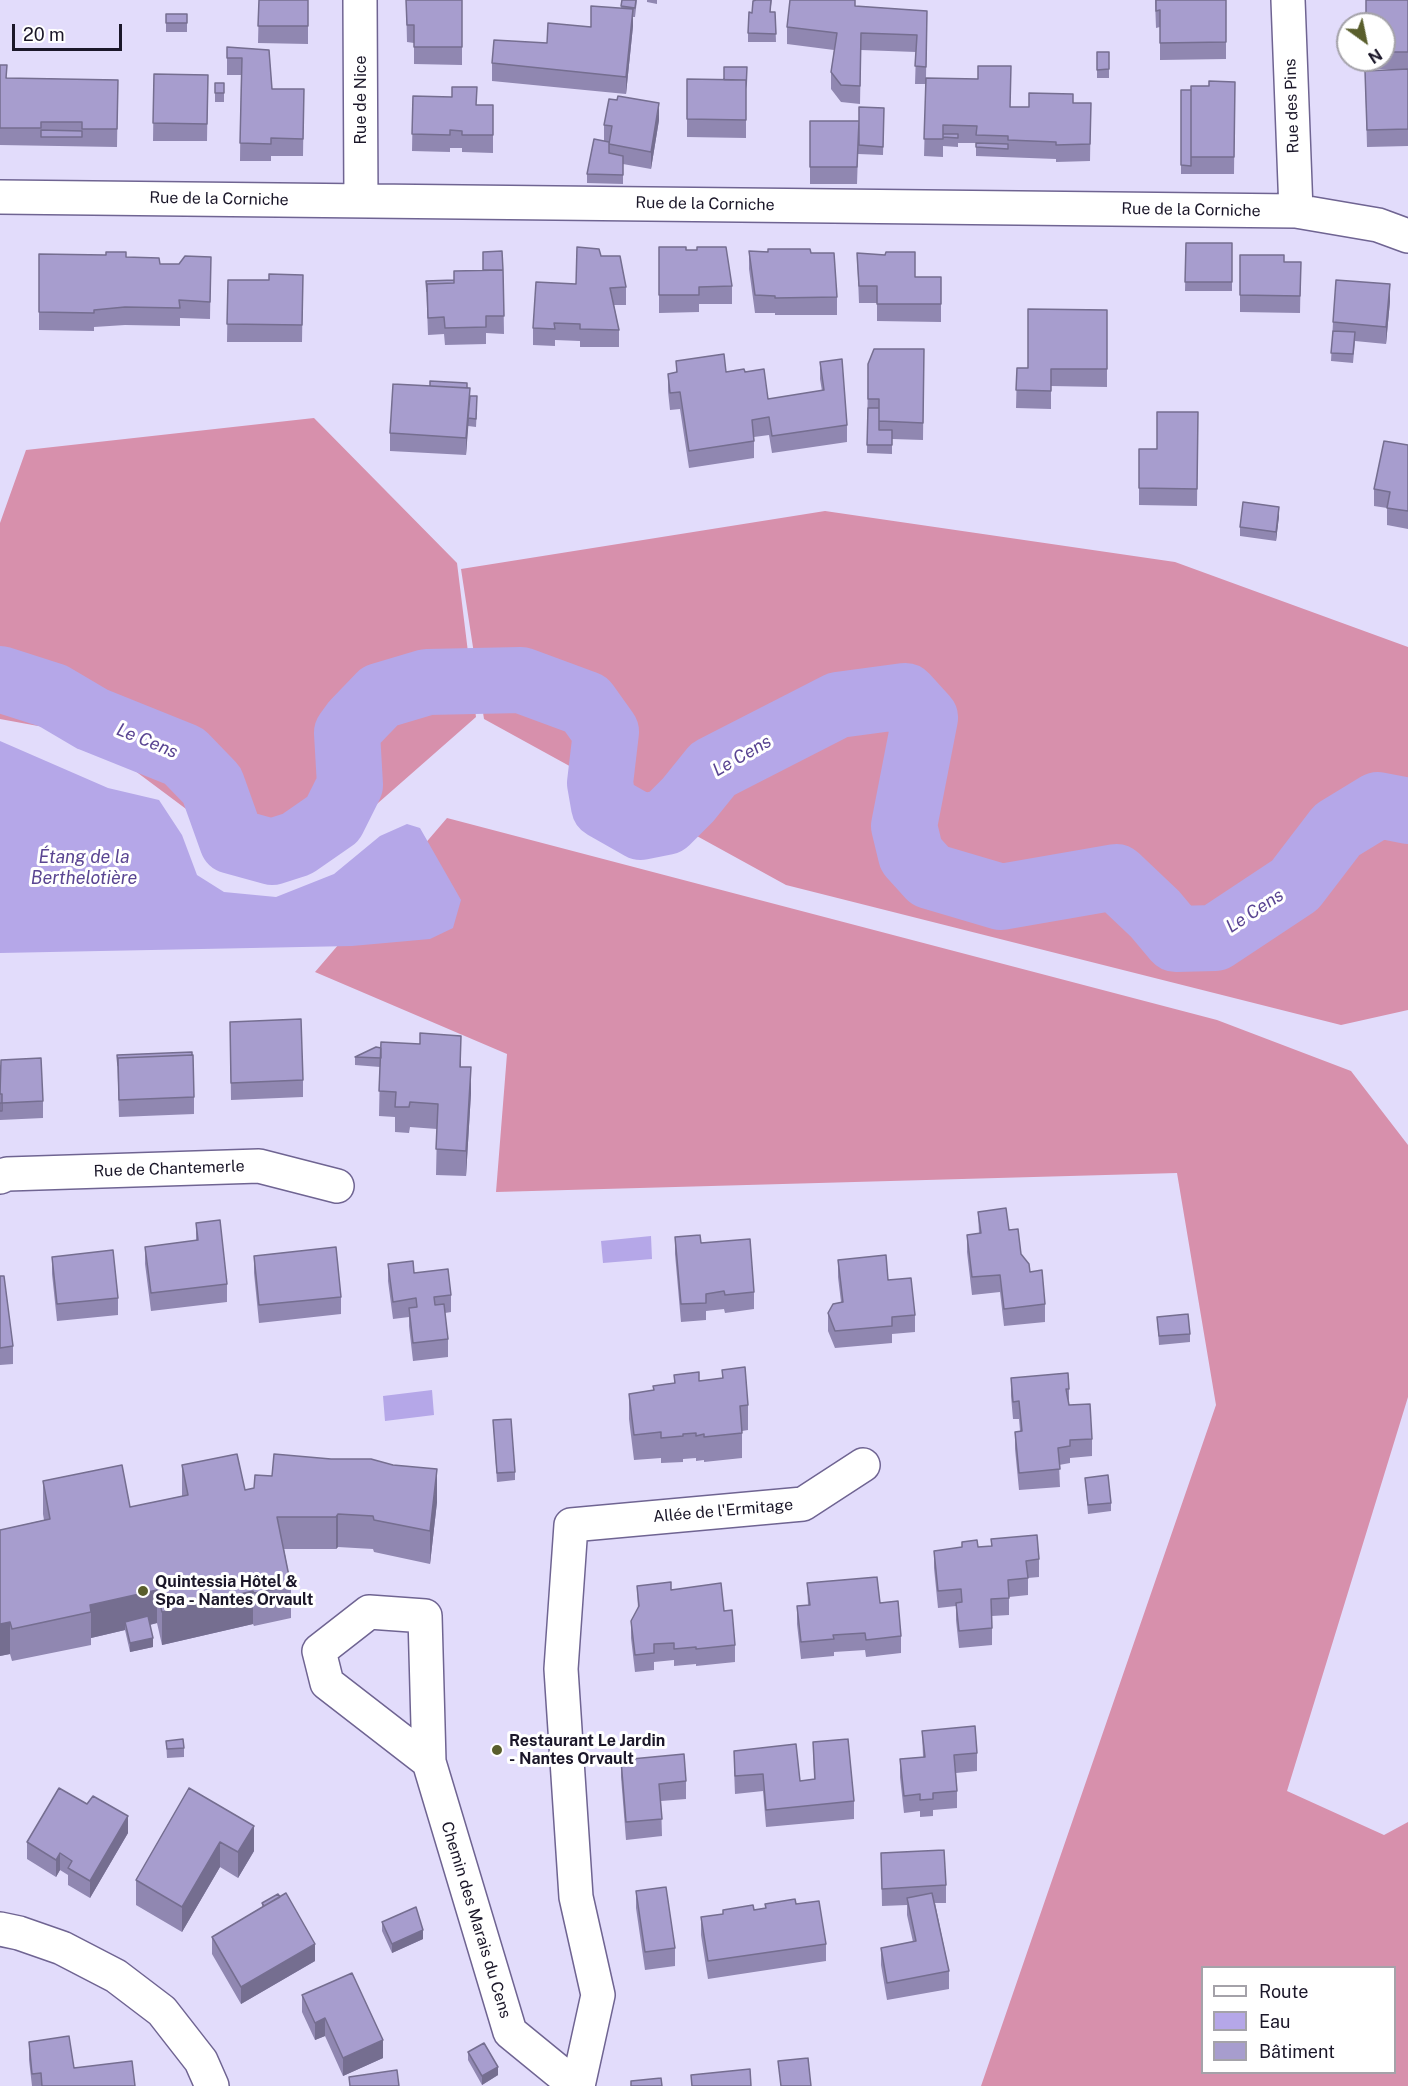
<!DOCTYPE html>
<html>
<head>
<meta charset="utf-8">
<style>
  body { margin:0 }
  #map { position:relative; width:1408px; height:2086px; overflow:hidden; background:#e2dcfb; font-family:"Public Sans",sans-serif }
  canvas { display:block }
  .legend { position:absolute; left:1201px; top:1966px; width:195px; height:108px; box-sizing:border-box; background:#fff; border:2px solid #a4a2a9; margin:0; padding:8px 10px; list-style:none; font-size:18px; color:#1b1729 }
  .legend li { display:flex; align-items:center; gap:12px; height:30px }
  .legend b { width:30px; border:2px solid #a4a2a9 }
  .north { position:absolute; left:1336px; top:12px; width:60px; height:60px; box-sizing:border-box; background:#fff; border:2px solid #a4a2a9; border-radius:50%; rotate:147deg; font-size:16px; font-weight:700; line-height:24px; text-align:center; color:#1b1729 }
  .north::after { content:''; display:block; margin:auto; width:21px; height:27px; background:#595e2c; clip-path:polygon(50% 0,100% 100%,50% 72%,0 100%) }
  .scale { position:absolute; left:12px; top:24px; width:110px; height:27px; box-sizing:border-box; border:3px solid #1b1729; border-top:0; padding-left:8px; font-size:18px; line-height:21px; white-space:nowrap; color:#1b1729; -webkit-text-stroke:4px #fff; paint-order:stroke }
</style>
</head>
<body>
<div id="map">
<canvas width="1408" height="2086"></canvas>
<ul class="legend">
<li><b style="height:8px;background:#fff"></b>Route</li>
<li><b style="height:16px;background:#b5a7e8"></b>Eau</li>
<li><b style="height:16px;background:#a79dce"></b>Bâtiment</li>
</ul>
<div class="north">N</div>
<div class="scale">20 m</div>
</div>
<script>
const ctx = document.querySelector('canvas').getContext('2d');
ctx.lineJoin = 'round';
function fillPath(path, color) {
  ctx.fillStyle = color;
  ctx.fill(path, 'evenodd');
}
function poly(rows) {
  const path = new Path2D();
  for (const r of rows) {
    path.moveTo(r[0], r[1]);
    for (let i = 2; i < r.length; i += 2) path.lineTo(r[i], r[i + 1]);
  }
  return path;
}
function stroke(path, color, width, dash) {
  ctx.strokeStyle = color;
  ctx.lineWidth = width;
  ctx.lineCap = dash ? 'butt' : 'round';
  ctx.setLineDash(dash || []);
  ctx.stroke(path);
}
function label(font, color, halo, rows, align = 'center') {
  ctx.font = font + ' "Public Sans",sans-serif';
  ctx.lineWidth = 6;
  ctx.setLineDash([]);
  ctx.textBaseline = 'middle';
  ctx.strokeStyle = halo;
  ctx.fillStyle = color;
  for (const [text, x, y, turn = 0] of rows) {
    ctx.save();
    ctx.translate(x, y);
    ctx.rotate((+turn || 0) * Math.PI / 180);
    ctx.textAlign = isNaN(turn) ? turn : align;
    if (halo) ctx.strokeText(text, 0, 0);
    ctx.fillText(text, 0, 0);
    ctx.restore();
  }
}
fillPath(poly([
  [314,418,457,563,476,717,353,825,241,850,87,735,0,719,0,523,26,450],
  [825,511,1175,562,1408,647,1408,1010,1341,1025,786,885,484,719,461,569],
  [447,818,1217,1020,1351,1071,1408,1145,1408,1397,1287,1791,1384,1835,1408,1822,1408,2086,981,2086,1216,1405,1177,1173,496,1192,507,1054,315,972],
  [1202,1968,1394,1968,1394,2072,1202,2072]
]), '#d790ac');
fillPath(poly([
  [0,741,108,788,159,800,182,835,197,875,224,892,276,897,334,874,380,836,407,824,420,828,461,900,453,928,430,939,352,946,0,953],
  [651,1236,652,1259,603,1263,601,1241],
  [432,1390,434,1415,385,1421,383,1396]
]), '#b5a7e8');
stroke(poly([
  [0,679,53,696,92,719,184,756,212,785,232,841,272,852,297,844,333,819,350,785,347,733,355,722,380,696,427,682,521,680,586,704,606,732,600,783,604,806,641,827,666,822,688,800,713,769,838,705,905,696,925,718,904,826,911,855,930,876,1001,897,1116,877,1155,914,1176,939,1215,938,1295,885,1337,830,1378,805,1408,811]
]), '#b5a7e8', 66);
const minor = poly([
  [360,0,361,200],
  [1288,0,1296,211],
  [0,197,1296,211,1378,225,1408,236],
  [0,1177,7,1174,259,1166,337,1186],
  [429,1762,327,1683,319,1651,369,1612,425,1616,429,1762,510,2032,576,2086],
  [0,1929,19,1933,62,1948,116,1976,162,2011,201,2061,212,2086],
  [578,2086,598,1995,576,1897,561,1669,571,1525,803,1504,863,1465]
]);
stroke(minor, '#6f6492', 36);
stroke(minor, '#fff', 33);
fillPath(poly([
  [259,0,308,0,308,44,258,43],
  [406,0,462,0,462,65,414,64,414,43,407,42],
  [622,0,637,0,635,17,633,17,633,26,626,94,492,81,492,63,591,27,621,8],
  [647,0,657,0,657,4,647,2],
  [756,0,772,0,770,12,775,12,776,42,748,42,748,33,752,13],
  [1155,0,1226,0,1226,59,1160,60,1160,27,1156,28],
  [1408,0,1408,146,1367,147,1365,71,1400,69,1373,69,1373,60,1384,60,1384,24],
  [856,6,927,11,926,78,1011,84,1010,107,1029,107,1073,103,1091,103,1090,161,1056,162,1056,159,976,156,976,143,958,143,958,147,943,146,943,157,924,156,926,84,915,84,916,52,861,50,860,104,841,102,831,89,831,72,834,50,787,44,787,27],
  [166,14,187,14,187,32,166,32],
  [227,47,269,50,272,89,304,89,303,156,271,156,271,161,240,161,241,75,227,75],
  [1109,52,1109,78,1097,78,1097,70],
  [0,65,7,78,118,80,117,147,0,145],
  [154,74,208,75,207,141,153,141],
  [687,79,746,97,746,138,687,137],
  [1235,82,1234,174,1181,174,1181,90,1191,90],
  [215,83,224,83,224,102,215,102],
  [413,96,477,105,493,105,493,153,462,152,462,148,450,148,450,152,412,151],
  [884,108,883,155,858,154,857,184,810,184,810,121,859,121],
  [659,120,651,169,623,164,623,184,587,183,587,174,604,141,604,125],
  [1186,243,1232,243,1232,291,1185,291],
  [659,247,686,250,732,286,732,304,699,304,699,312,659,313],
  [749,251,811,253,837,297,837,315,775,315,775,313,755,313,749,269],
  [857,253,915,277,941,277,941,322,877,321,877,303,859,303],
  [39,254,126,257,160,264,179,264,211,257,210,319,180,318,180,326,125,325,94,327,94,331,39,330],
  [1240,255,1284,262,1301,262,1300,313,1240,312],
  [503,270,504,334,486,333,486,344,445,345,444,334,428,335,426,281,454,280],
  [303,275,302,342,227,342,228,280,269,280],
  [576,284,626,287,626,305,614,305,619,330,619,347,580,347,580,341,555,340,555,346,533,345,533,328],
  [1390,301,1386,344,1355,341,1353,363,1331,361,1333,322],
  [1107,310,1107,387,1051,386,1051,409,1016,408,1017,368,1028,368],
  [924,349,923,440,892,439,892,454,867,453,868,364],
  [676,361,726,372,745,372,768,399,822,391,820,379,820,362,847,425,847,442,772,453,769,435,754,437,754,458,689,468,680,409,670,410,668,391,668,374,676,373],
  [467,388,470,396,477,405,476,427,468,426,468,424,466,455,390,451,390,433],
  [1198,412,1197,506,1139,505,1139,449,1157,449],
  [1408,445,1408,529,1387,525,1387,508,1374,506,1374,489],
  [1279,516,1276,541,1240,536,1240,527],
  [230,1022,303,1080,303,1097,231,1100],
  [376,1047,461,1067,471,1093,466,1176,436,1175,437,1129,410,1127,409,1133,395,1132,395,1117,379,1116,380,1067,355,1065,355,1057],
  [117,1055,194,1097,194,1114,119,1117],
  [0,1065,43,1101,43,1118,0,1120],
  [978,1212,1009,1230,1030,1272,1045,1304,1045,1322,1004,1326,1000,1292,972,1295,967,1252,967,1235,979,1234],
  [196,1223,227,1284,227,1302,151,1311,145,1264,145,1247,196,1241],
  [675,1237,701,1243,754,1292,754,1309,725,1313,724,1309,706,1311,706,1320,681,1322,675,1254],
  [254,1256,341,1297,341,1314,259,1323,254,1273],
  [52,1257,118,1298,118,1315,57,1321,52,1274],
  [838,1260,888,1280,915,1315,915,1332,892,1334,892,1343,835,1348,828,1331,828,1313,841,1302,838,1277],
  [388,1264,414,1273,451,1295,451,1312,445,1313,448,1339,448,1357,413,1361,409,1326,409,1317,393,1319,388,1281],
  [0,1276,13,1346,13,1364,0,1365],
  [1157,1317,1190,1334,1190,1342,1159,1345],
  [722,1370,748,1405,748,1430,742,1431,742,1458,704,1462,704,1460,696,1461,696,1458,683,1459,683,1462,661,1463,661,1458,634,1460,629,1419,629,1394,653,1390,653,1386,674,1383,674,1375,699,1381,722,1378],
  [1011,1378,1069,1389,1069,1405,1092,1439,1092,1456,1070,1458,1070,1463,1059,1465,1060,1487,1019,1490,1015,1449,1015,1432,1020,1431,1019,1419,1013,1419,1011,1396],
  [493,1420,515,1472,515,1480,497,1482],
  [182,1465,245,1490,437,1502,430,1564,374,1552,373,1549,338,1547,336,1549,284,1549,291,1586,291,1618,254,1626,253,1624,162,1645,157,1623,150,1625,153,1647,130,1652,125,1630,91,1638,91,1645,12,1661,10,1654,0,1656,0,1530,44,1520,43,1514,43,1481,130,1507,182,1496],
  [1085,1478,1111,1503,1111,1511,1088,1514],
  [991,1539,1039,1559,1039,1577,1028,1578,1028,1595,1009,1597,1009,1615,992,1616,992,1645,959,1648,956,1620,956,1606,938,1608,934,1568,934,1551,991,1546],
  [807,1583,880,1603,901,1636,901,1653,866,1657,865,1650,834,1652,834,1656,801,1659,797,1624,797,1606,808,1605],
  [637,1586,671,1590,724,1611,735,1645,735,1662,696,1666,696,1664,674,1666,674,1660,654,1662,654,1670,635,1672,631,1638,631,1621,638,1609],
  [922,1731,977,1753,977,1771,956,1773,957,1791,957,1808,933,1810,933,1816,920,1817,920,1811,904,1813,900,1777,900,1759,923,1757],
  [166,1741,184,1748,184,1757,167,1758],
  [813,1742,854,1801,854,1819,766,1827,763,1791,735,1794,734,1769,734,1751,800,1781,814,1779],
  [621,1760,686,1781,686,1799,661,1801,662,1836,626,1840,621,1777],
  [189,1788,254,1851,238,1878,220,1867,182,1932,136,1905,136,1880],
  [128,1833,90,1898,68,1885,68,1875,60,1870,56,1877,27,1859,27,1842],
  [881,1853,946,1885,946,1903,935,1903,949,1971,949,1989,887,2000,881,1965,881,1948,913,1942,907,1915,907,1905,882,1906],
  [636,1891,675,1948,675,1966,645,1970,636,1908],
  [262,1903,315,1961,241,2004,212,1954,212,1937,262,1907],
  [765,1904,796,1904,826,1944,826,1961,708,1979,701,1935,701,1917,723,1914,723,1910,754,1910,765,1908],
  [382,1922,423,1939,392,1953,382,1931],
  [302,1995,383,2058,343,2076,325,2036,315,2040,302,2012],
  [29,2042,74,2068,135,2086,32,2086,29,2060],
  [468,2052,498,2075,482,2085,468,2060]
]), '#9087b1');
fillPath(poly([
  [633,9,633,26,626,94,626,77],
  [659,103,659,120,651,169,651,152],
  [1390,284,1390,301,1386,344,1386,327],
  [470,388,470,405,466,455,466,438],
  [1279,507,1279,516,1276,541,1276,532],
  [461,1036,461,1061,460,1092,460,1067],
  [471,1067,471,1093,466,1176,466,1151],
  [437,1469,437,1502,430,1564,430,1531],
  [338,1514,338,1547,336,1549,336,1517],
  [157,1590,157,1623,127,1630,125,1622,125,1630,91,1638,91,1612,90,1605],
  [253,1591,253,1624,162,1645,162,1612],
  [10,1622,10,1654,0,1656,0,1624],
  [153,1638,153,1647,130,1652,130,1643],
  [128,1816,128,1833,90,1898,90,1881],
  [254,1826,254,1851,238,1878,238,1852],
  [220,1842,220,1867,182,1932,182,1907],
  [60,1853,60,1870,56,1877,56,1860],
  [423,1930,423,1939,392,1953,392,1944],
  [315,1944,315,1961,241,2004,241,1987],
  [325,2018,325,2036,315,2040,315,2023],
  [383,2040,383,2058,343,2076,343,2058],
  [498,2067,498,2075,482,2085,482,2076]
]), '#756e90');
const building = poly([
  [259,0,308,0,308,26,258,26,259,0],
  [406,0,462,0,462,47,414,47,414,25,407,25,406,0],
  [622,0,636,0,635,8,621,6,622,0],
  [756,0,771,0,770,12,775,12,776,34,748,33,749,12,752,13,753,1,756,0],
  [790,0,855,0,855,6,927,11,926,67,915,66,917,35,861,33,860,86,841,85,831,72,837,33,787,27,790,0],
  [1156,0,1226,0,1226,42,1160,43,1160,10,1156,11,1156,0],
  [1366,0,1408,0,1408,52,1384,52,1384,24,1366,24,1366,0],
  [591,6,633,9,626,77,492,63,494,40,547,43,548,23,591,27,591,6],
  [166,14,187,14,187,23,166,23,166,14],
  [227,47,269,50,272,89,304,89,303,139,271,138,271,144,240,143,242,58,227,58,227,47],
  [1097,52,1109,52,1109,69,1097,70,1097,52],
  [0,65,7,65,6,78,118,80,117,129,82,129,82,122,41,122,41,128,0,128,0,65],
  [978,66,1011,66,1010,107,1029,107,1029,93,1073,94,1073,103,1091,103,1090,144,1056,145,1056,142,1008,140,1008,136,976,135,977,126,943,125,943,139,924,139,926,78,978,79,978,66],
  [724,67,747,67,746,89,746,80,724,80,724,67],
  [1408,69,1408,129,1367,130,1365,71,1408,69],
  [154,74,208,75,207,124,153,123,154,74],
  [687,79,746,80,746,120,687,119,687,79],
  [1209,81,1235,82,1234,157,1191,157,1191,86,1209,86,1209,81],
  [215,83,224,83,224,93,215,93,215,83],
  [452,87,477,87,476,105,493,105,493,135,462,135,462,131,450,130,450,135,412,134,413,96,452,97,452,87],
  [1181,90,1191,90,1191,166,1181,165,1181,90],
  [618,96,659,103,651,152,609,144,612,126,604,125,609,99,617,100,618,96],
  [859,107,884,108,883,147,859,145,859,107],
  [810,121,859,121,857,167,810,167,810,121],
  [41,130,82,131,82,137,41,137,41,130],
  [943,134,958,134,958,138,943,137,943,134],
  [594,139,609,142,609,153,623,156,623,175,587,174,594,139],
  [976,143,1008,144,1008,149,976,147,976,143],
  [1186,243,1232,243,1232,282,1185,282,1186,243],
  [577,247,599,249,601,256,620,256,626,287,610,288,619,330,580,329,580,324,554,323,555,329,533,328,536,282,576,284,577,247],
  [659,247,686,247,686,250,697,250,697,247,726,247,732,286,699,287,699,295,659,295,659,247],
  [768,249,810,249,811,253,834,253,837,297,775,298,775,296,755,295,749,251,768,252,768,249],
  [502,251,503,270,483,270,483,252,502,251],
  [106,252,126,252,126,257,159,258,160,264,179,264,185,256,211,257,210,302,179,300,180,308,125,307,94,310,94,313,39,312,39,254,106,255,106,252],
  [886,252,915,252,915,277,941,277,941,304,877,304,877,286,859,286,857,253,885,255,886,252],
  [1240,255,1284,255,1284,262,1301,262,1300,296,1240,295,1240,255],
  [503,270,504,316,486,316,486,327,445,328,444,317,428,318,427,284,454,283,454,271,503,270],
  [269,274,303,275,302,325,227,324,228,280,269,280,269,274],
  [454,280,454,283,427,284,427,292,426,281,454,280],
  [1336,280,1390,284,1386,327,1333,322,1336,280],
  [1028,309,1107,310,1107,369,1051,369,1051,391,1016,390,1017,368,1028,368,1028,309],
  [1333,331,1355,332,1353,354,1331,353,1333,331],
  [874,349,924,349,923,423,879,421,879,399,868,399,868,364,874,349],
  [724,354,726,372,744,369,745,372,764,369,768,399,824,390,820,362,842,359,847,425,772,436,769,417,752,420,754,441,689,451,680,392,670,393,668,374,677,372,676,361,724,354],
  [430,381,467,383,467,388,430,386,430,381],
  [393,384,470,388,466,438,390,433,393,384],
  [470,396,477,396,476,419,468,418,470,396],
  [868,408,879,408,879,430,892,430,892,445,867,445,868,408],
  [1157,412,1198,412,1197,489,1139,488,1139,449,1157,449,1157,412],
  [1384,441,1408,445,1408,511,1387,508,1390,492,1374,489,1384,441],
  [1243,502,1279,507,1276,532,1240,527,1243,502],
  [301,1019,303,1080,231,1083,230,1022,301,1019],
  [420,1033,461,1036,460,1067,471,1067,466,1151,436,1149,438,1104,410,1102,409,1107,395,1107,396,1092,379,1091,381,1042,420,1044,420,1033],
  [376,1047,381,1048,381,1058,355,1057,376,1047],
  [192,1052,192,1055,118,1058,118,1066,117,1055,192,1052],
  [193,1055,194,1097,119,1100,118,1058,193,1055],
  [41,1058,43,1101,2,1103,2,1094,0,1094,1,1060,41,1058],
  [0,1103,2,1103,2,1111,0,1111,0,1103],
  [1006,1208,1009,1230,1018,1229,1021,1254,1029,1264,1030,1272,1042,1270,1045,1304,1004,1309,1000,1275,972,1277,967,1235,981,1233,978,1212,1006,1208],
  [220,1220,227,1284,151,1293,145,1247,198,1240,196,1223,220,1220],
  [700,1235,701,1243,750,1239,754,1292,725,1295,724,1291,706,1294,706,1303,681,1304,675,1237,700,1235],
  [336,1247,341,1297,259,1305,254,1256,336,1247],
  [113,1250,118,1298,57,1304,52,1257,113,1250],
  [886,1255,888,1280,911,1278,915,1315,892,1317,892,1326,835,1331,828,1313,833,1304,843,1302,838,1260,886,1255],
  [413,1261,414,1273,448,1269,451,1295,434,1297,435,1305,444,1304,448,1339,413,1343,409,1308,417,1307,416,1298,393,1302,388,1264,413,1261],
  [0,1276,4,1276,13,1346,0,1348,0,1276],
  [1188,1314,1190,1334,1159,1336,1157,1317,1188,1314],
  [745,1367,748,1405,740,1406,742,1433,704,1437,704,1434,696,1436,696,1433,683,1434,683,1436,661,1438,661,1432,634,1435,629,1394,654,1390,653,1386,675,1383,674,1375,699,1372,699,1381,723,1378,722,1370,745,1367],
  [1068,1373,1069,1389,1066,1389,1069,1405,1090,1404,1092,1439,1070,1440,1070,1446,1058,1448,1060,1469,1019,1473,1015,1432,1022,1431,1019,1401,1013,1402,1011,1378,1068,1373],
  [511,1419,515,1472,497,1473,493,1420,511,1419],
  [237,1454,245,1490,254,1488,255,1475,272,1476,274,1454,331,1459,371,1459,393,1465,437,1469,430,1531,374,1520,373,1516,338,1514,336,1517,277,1517,291,1586,254,1593,253,1591,162,1612,157,1590,90,1605,91,1612,12,1629,10,1622,0,1624,0,1530,50,1519,43,1481,122,1465,130,1507,188,1495,182,1465,237,1454],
  [1108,1475,1111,1503,1088,1505,1085,1478,1108,1475],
  [1037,1535,1039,1559,1026,1561,1028,1578,1008,1580,1009,1598,991,1599,992,1628,959,1631,956,1603,962,1602,961,1589,938,1591,934,1551,962,1547,962,1542,977,1540,978,1547,992,1546,991,1539,1037,1535],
  [877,1577,880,1603,898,1601,901,1636,866,1640,865,1633,833,1635,834,1639,801,1642,797,1606,810,1605,807,1583,877,1577],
  [671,1582,671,1590,721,1583,724,1611,732,1610,735,1645,696,1649,696,1647,674,1649,674,1643,654,1644,654,1653,635,1655,631,1621,639,1606,637,1586,671,1582],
  [148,1616,153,1638,130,1643,125,1622,148,1616],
  [975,1726,977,1753,954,1755,957,1791,933,1793,933,1799,920,1800,920,1794,904,1796,900,1759,925,1757,922,1731,975,1726],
  [183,1739,184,1748,167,1749,166,1741,183,1739],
  [848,1739,854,1801,766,1810,763,1774,735,1776,734,1751,796,1744,800,1781,815,1779,813,1742,848,1739],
  [684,1754,686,1781,659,1784,662,1819,626,1822,621,1760,684,1754],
  [59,1788,87,1804,93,1796,128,1816,90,1881,68,1868,72,1861,60,1853,56,1860,27,1842,59,1788],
  [189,1788,254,1826,238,1852,220,1842,182,1907,136,1880,189,1788],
  [944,1850,946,1885,882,1889,881,1853,944,1850],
  [666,1887,675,1948,645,1952,636,1891,666,1887],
  [286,1893,315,1944,241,1987,212,1937,286,1893],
  [932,1893,949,1971,887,1983,881,1948,916,1941,907,1898,932,1893],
  [278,1894,280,1897,264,1906,262,1903,278,1894],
  [795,1899,796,1904,819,1901,826,1944,708,1961,701,1917,723,1914,723,1910,753,1905,754,1910,766,1908,765,1904,795,1899],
  [416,1907,423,1930,392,1944,382,1922,416,1907],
  [352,1973,383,2040,343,2058,325,2018,315,2023,302,1995,352,1973],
  [69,2036,74,2068,132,2061,135,2086,42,2086,41,2073,32,2074,29,2042,69,2036],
  [484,2043,498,2067,482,2076,468,2052,484,2043],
  [808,2058,811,2086,781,2086,778,2061,808,2058],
  [750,2069,751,2086,692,2086,691,2075,750,2069],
  [397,2070,399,2086,350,2086,349,2077,397,2070],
  [661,2078,662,2086,631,2086,631,2081,661,2078]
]);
fillPath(building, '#a79dce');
stroke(building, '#756e90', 1.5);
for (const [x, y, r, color] of [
  [143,1591,6,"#595e2c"],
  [497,1750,6,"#595e2c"]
]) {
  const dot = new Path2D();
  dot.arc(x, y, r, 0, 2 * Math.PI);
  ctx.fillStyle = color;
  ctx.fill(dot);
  stroke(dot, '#fff', 2);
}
label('16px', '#1b1729', '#fff', [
  ["Rue de Nice",361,100,-90],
  ["Rue des Pins",1292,106,-92],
  ["Rue de la Corniche",219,199,1],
  ["Rue de la Corniche",705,204,1],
  ["Rue de la Corniche",1191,210,1],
  ["Rue de Chantemerle",169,1169,-2],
  ["Allée de l'Ermitage",723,1511,-5],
  ["Chemin des Marais du Cens",476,1920,73]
]);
label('bold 16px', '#1b1729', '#fff', [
  ["Quintessia Hôtel &",155,1582],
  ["Spa - Nantes Orvault",155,1600],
  ["Restaurant Le Jardin",509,1741],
  ["- Nantes Orvault",509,1759]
], 'left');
label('italic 18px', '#5a4592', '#fff', [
  ["Le Cens",147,741,22],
  ["Le Cens",742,756,-30],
  ["Étang de la",84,857],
  ["Berthelotière",84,878],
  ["Le Cens",1255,911,-33]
]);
</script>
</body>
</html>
